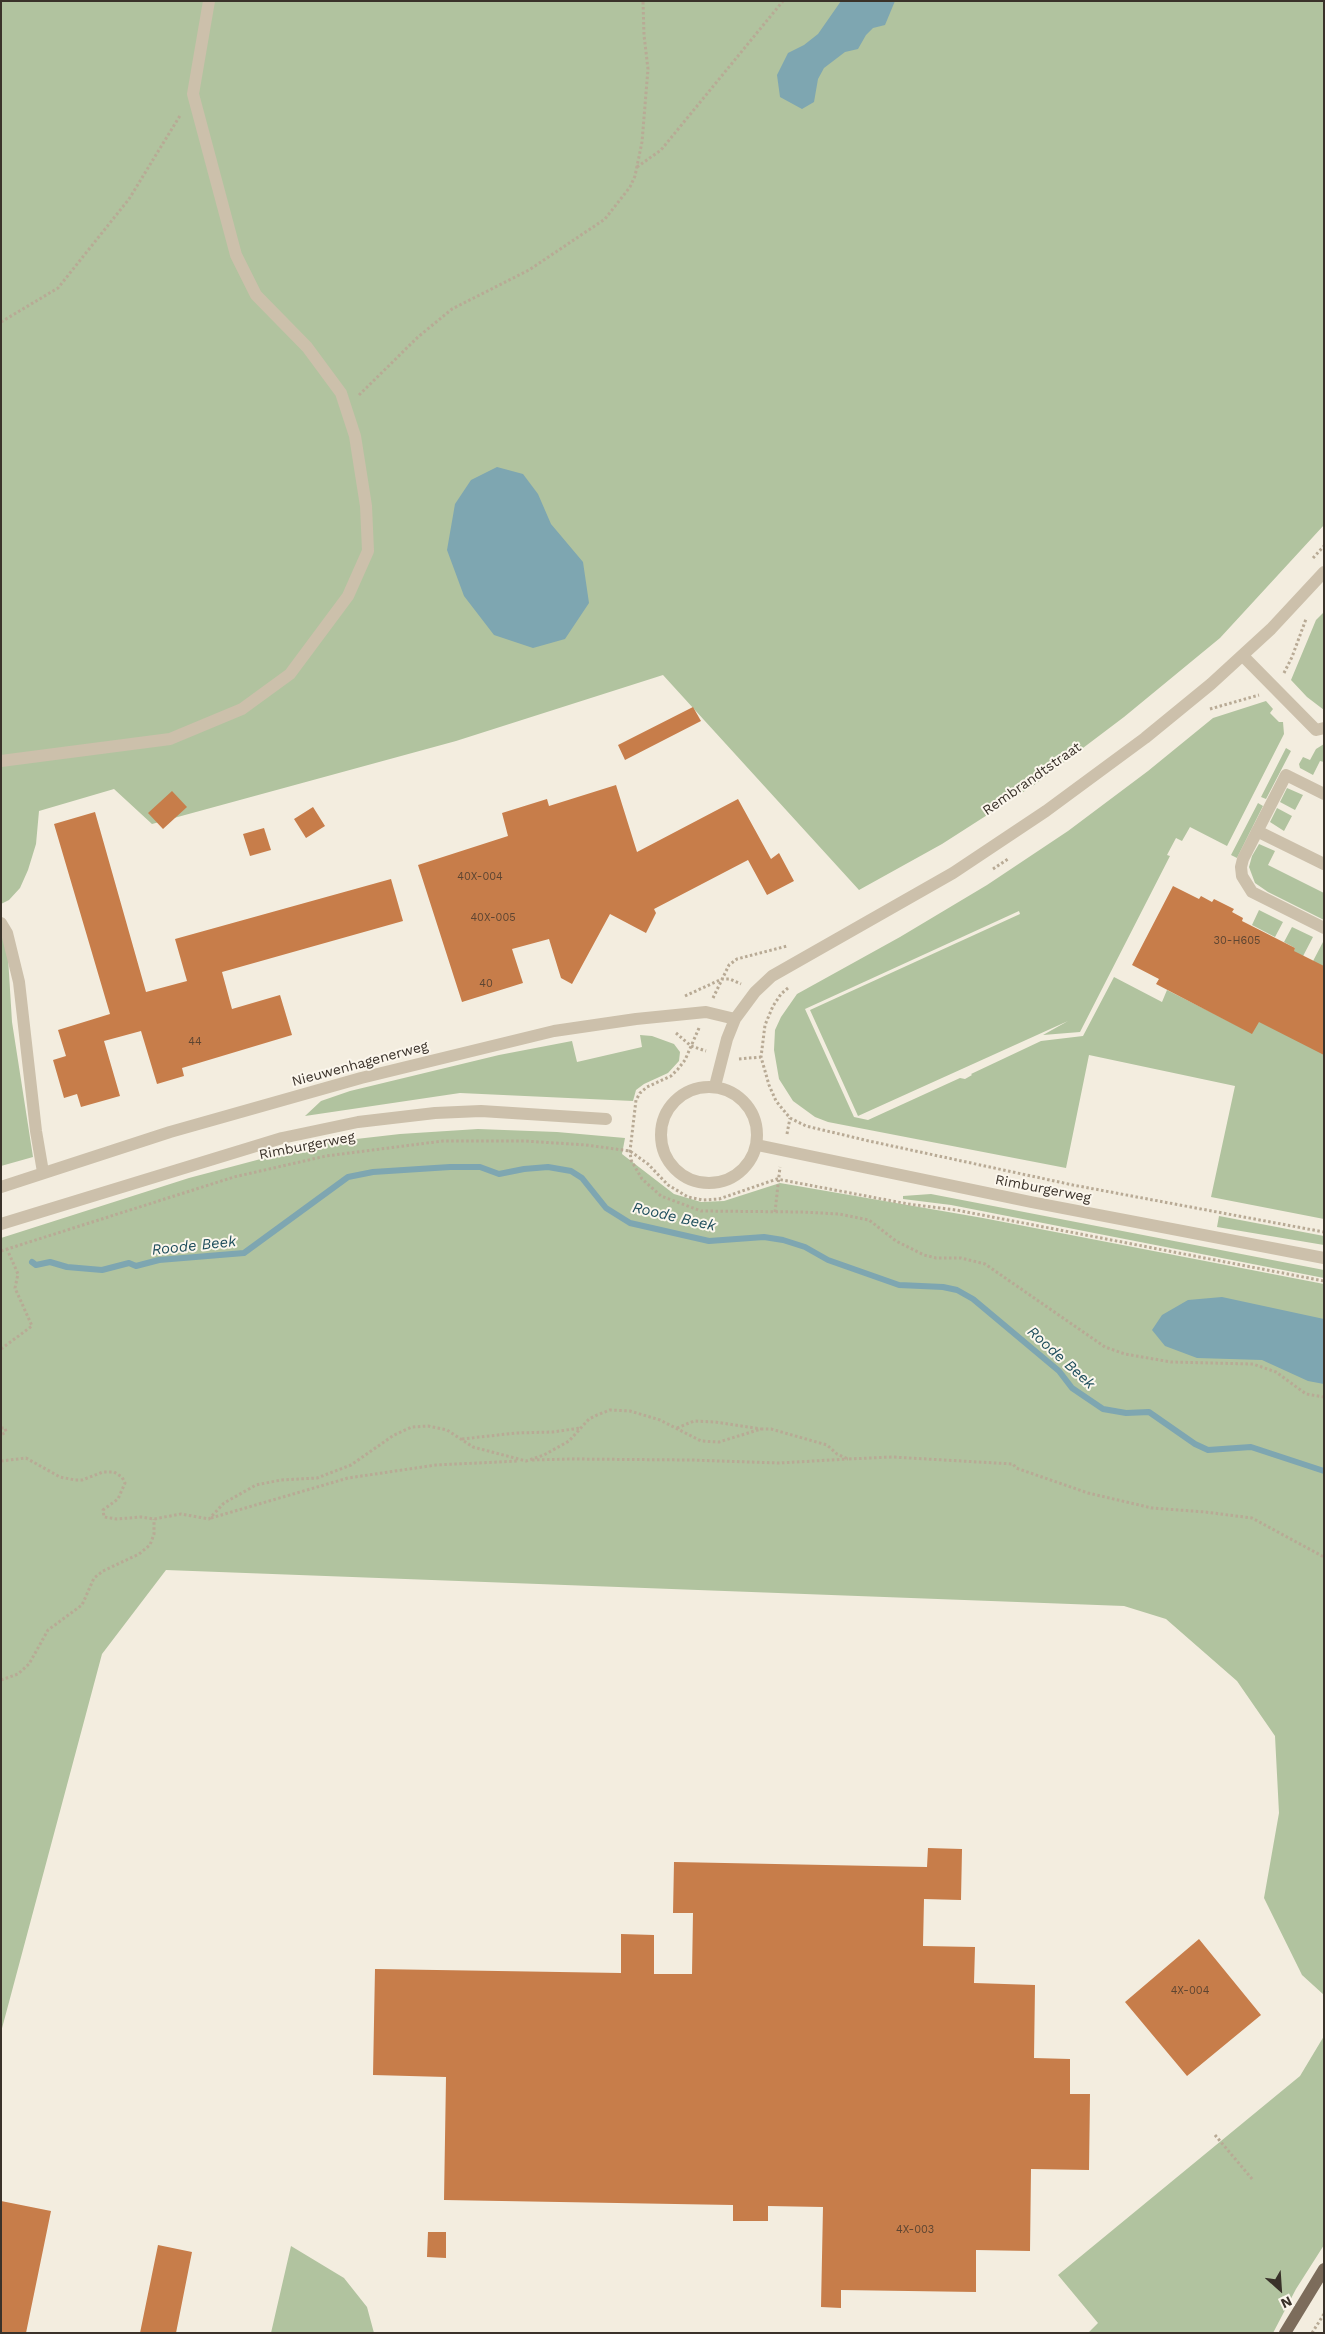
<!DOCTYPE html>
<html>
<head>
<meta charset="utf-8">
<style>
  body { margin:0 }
  #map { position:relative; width:1325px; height:2334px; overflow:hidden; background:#f3eddf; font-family:"Work Sans",sans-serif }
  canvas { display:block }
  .frame { position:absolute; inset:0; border:2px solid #3a322a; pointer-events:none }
  .north { position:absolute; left:1255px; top:2264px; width:50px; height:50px; -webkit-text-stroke:4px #fbf6ec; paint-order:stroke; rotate:154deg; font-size:14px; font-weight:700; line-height:20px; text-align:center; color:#3a322a }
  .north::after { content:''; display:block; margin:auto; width:18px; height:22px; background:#3a322a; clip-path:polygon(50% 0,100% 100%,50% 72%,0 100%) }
</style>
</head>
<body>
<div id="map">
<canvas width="1325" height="2334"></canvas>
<div class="frame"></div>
<div class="north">N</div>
</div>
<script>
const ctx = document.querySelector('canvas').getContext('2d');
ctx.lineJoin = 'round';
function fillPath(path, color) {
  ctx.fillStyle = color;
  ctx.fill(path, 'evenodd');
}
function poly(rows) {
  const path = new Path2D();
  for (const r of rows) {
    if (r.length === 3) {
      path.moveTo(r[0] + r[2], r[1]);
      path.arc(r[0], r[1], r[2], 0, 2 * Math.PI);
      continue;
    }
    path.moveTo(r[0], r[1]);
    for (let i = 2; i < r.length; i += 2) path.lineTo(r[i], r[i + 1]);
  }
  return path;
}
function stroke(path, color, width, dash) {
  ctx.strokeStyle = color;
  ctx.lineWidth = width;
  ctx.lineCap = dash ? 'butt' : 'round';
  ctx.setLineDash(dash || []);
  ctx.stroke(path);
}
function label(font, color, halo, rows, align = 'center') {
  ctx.font = font + ' "Work Sans",sans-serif';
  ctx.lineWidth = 4;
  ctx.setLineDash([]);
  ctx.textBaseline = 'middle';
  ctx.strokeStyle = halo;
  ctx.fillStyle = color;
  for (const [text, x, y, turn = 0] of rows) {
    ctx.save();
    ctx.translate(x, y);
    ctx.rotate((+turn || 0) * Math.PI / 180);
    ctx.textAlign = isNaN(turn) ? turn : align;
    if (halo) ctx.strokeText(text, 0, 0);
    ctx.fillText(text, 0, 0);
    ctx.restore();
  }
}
fillPath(poly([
  [1,1,1324,1,1324,525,1220,638,1124,717,1034,785,942,844,859,890,663,675,456,741,152,824,114,789,39,811,36,844,28,870,20,888,9,900,1,904],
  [1324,612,1324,710,1307,697,1291,680,1316,620],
  [1266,701,1273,709,1270,713,1279,722,1283,722,1284,734,1227,846,1190,827,1182,841,1176,838,1167,855,1170,856,1080,1032,1043,1035,1068,1021,858,1116,810,1010,1020,914,1019,911,805,1009,854,1117,868,1120,960,1078,965,1079,972,1075,971,1074,1041,1041,1083,1036,1114,977,1162,1002,1167,990,1252,1033,1295,948,1284,942,1292,927,1313,937,1289,983,1324,1048,1324,1219,1211,1197,1235,1086,1089,1055,1066,1168,828,1122,815,1117,793,1101,779,1079,774,1050,775,1030,781,1017,797,994,900,937,987,885,1068,831,1148,771,1213,718],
  [1324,744,1324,762,1320,761,1313,775,1300,768,1299,764,1303,757,1310,760,1316,749],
  [1286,748,1291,751,1266,799,1261,797],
  [1287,788,1303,795,1295,810,1280,802],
  [1258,803,1263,806,1237,858,1231,855],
  [1277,808,1292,816,1284,831,1270,822],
  [1259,844,1275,851,1268,865,1324,893,1324,920,1268,892,1255,883,1249,867,1252,856],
  [1259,910,1283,922,1275,937,1252,925],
  [1,924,7,941,12,1022,33,1157,1,1166],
  [1323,942,1324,966,1302,982],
  [640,1035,652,1036,674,1044,680,1052,679,1061,668,1073,644,1084,636,1090,633,1101,460,1093,305,1116,321,1101,350,1091,499,1055,572,1041,577,1062,642,1047],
  [478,1129,557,1132,625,1138,622,1154,674,1194,701,1202,724,1201,780,1183,983,1218,1324,1284,1324,1995,1302,1975,1264,1898,1279,1813,1275,1736,1237,1681,1166,1619,1124,1606,166,1570,102,1654,1,2032,1,1238,189,1178,321,1143,400,1134],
  [931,1194,1324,1270,1324,1278,951,1205,903,1199,903,1196],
  [1219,1216,1324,1236,1324,1245,1217,1227],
  [1324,2036,1324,2245,1296,2289,1273,2333,1088,2333,1098,2323,1058,2275,1300,2076],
  [291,2246,344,2278,367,2307,374,2333,271,2333]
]), '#b1c39f');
fillPath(poly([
  [841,1,895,1,885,25,873,28,866,35,858,49,845,52,824,68,818,79,814,102,802,109,780,97,777,75,788,53,804,45,818,34],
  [497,467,523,474,538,494,551,524,583,562,589,603,565,639,533,648,494,635,464,596,447,550,455,504,471,480],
  [1222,1297,1324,1319,1324,1384,1308,1381,1262,1360,1197,1358,1165,1346,1152,1330,1162,1315,1188,1300]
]), '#7ea6b1');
stroke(poly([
  [32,1262,36,1265,50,1262,67,1267,102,1270,129,1263,136,1266,159,1260,244,1253,348,1177,373,1172,450,1167,480,1167,499,1174,524,1169,548,1167,571,1171,582,1178,606,1208,630,1223,709,1241,764,1237,783,1240,805,1247,828,1260,899,1285,943,1287,957,1290,973,1299,1059,1371,1072,1388,1103,1409,1126,1413,1149,1412,1195,1444,1208,1450,1251,1447,1324,1471]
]), '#7ea6b1', 6);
fillPath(poly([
  [693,707,701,721,625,760,618,745],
  [616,785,637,852,738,799,771,859,779,853,794,881,767,895,748,860,654,909,656,913,646,933,610,914,572,984,561,978,549,939,512,949,523,983,462,1002,418,865,508,836,502,813,547,799,549,806],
  [172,791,187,807,163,829,148,813],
  [313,807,325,826,306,838,294,819],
  [95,812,146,992,187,981,175,939,391,879,403,921,222,972,232,1009,280,995,292,1035,182,1068,184,1076,157,1084,141,1031,104,1041,120,1096,81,1107,77,1094,64,1098,53,1060,66,1056,58,1030,110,1014,54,824],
  [264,828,271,850,250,856,243,834],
  [1173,886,1199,899,1201,896,1212,902,1214,899,1234,909,1232,912,1243,918,1242,921,1295,948,1294,951,1324,966,1324,1055,1259,1022,1252,1034,1156,984,1159,979,1132,965],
  [928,1848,962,1849,961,1900,924,1899,923,1946,975,1947,974,1983,1035,1985,1034,2058,1070,2059,1070,2094,1090,2094,1089,2170,1031,2169,1030,2251,976,2250,976,2292,841,2290,841,2308,821,2307,823,2207,768,2206,768,2221,733,2221,733,2205,444,2200,446,2077,373,2075,375,1969,621,1973,621,1934,654,1935,654,1974,692,1974,693,1913,673,1913,674,1862,927,1867],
  [1199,1939,1261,2015,1187,2076,1125,2002],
  [1,2201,51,2211,26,2333,1,2333],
  [428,2232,446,2232,446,2258,427,2257],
  [158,2245,192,2252,176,2333,140,2333]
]), '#c77d4a');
stroke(poly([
  [637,167,661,150,783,1],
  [1,322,58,288,129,199,181,114],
  [359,395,418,337,452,309,529,270,605,219,630,187,635,176,642,142,648,69,644,35,643,1],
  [1313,558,1324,546],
  [1284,673,1292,657,1306,619],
  [1210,709,1259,695],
  [993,869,1008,859],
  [788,988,781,994,773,1006,765,1025,761,1057,769,1085,776,1101,790,1118,806,1126,869,1141,1073,1185,1324,1232],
  [685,996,722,979,730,979,741,984],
  [713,998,729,965,737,959,787,946],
  [699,1028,685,1060,678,1069,671,1076,647,1087,640,1093,636,1100,630,1151,631,1160,642,1179,661,1196,701,1211,803,1212,839,1214,869,1220,896,1241,924,1255,936,1258,961,1258,985,1264,1105,1347,1125,1354,1171,1362,1253,1364,1276,1372,1306,1394,1324,1397],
  [676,1033,691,1046,706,1051],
  [739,1059,761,1057],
  [787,1134,790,1118],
  [775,1212,780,1167],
  [1,1251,234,1177,326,1156,443,1141,525,1141,586,1145,630,1151,648,1164,668,1185,688,1197,703,1200,719,1199,777,1179,908,1204,956,1210,1324,1281],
  [1,1349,32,1326,15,1288,18,1274,7,1249],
  [1,1428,5,1428,6,1432,1,1435],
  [677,1428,694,1421,715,1422,761,1429],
  [462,1439,516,1433,553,1432,580,1428],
  [532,1460,572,1459,691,1460,779,1463,848,1459],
  [1,1461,26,1458,60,1477,75,1480,82,1480,103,1472,114,1472,122,1477,125,1483,118,1499,103,1510,104,1517,117,1519,141,1517,154,1519,181,1514,209,1519,224,1503,256,1485,281,1480,317,1478,351,1465,394,1435,412,1427,428,1426,447,1430,473,1447,526,1461,544,1455,569,1441,589,1419,597,1415,610,1410,630,1411,660,1420,701,1441,719,1442,761,1429,771,1429,827,1445,837,1454,848,1459,892,1457,1013,1464,1016,1468,1088,1493,1152,1508,1205,1512,1252,1518,1324,1557],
  [211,1518,348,1478,436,1465,518,1461],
  [1,1680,18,1674,29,1664,48,1630,82,1605,94,1578,103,1571,139,1554,150,1545,154,1534,154,1519],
  [1215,2135,1253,2180],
  [1312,2333,1324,2314]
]), '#b8aa95', 3, [2.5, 2.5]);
stroke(poly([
  [1243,656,1316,730,1324,728],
  [1,761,170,739,242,709,290,674,348,596,368,551,366,506,355,436,341,393,307,347,256,295,236,255,193,94,209,1],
  [1324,794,1286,775,1243,859,1241,867,1242,876,1252,892,1324,928],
  [1257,831,1324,864],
  [1,923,7,933,19,982,36,1131,43,1172],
  [715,1086,727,1039,735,1019,755,992,772,976,953,873,1046,811,1145,738,1211,684,1271,629,1324,572],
  [709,1135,48],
  [757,1145,1031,1202,1324,1258],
  [1,1187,170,1132,361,1078,554,1031,636,1019,706,1012,735,1019],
  [1,1224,282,1138,358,1122,435,1113,481,1111,606,1119]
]), '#ccc0ab', 12);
stroke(poly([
  [1285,2333,1324,2269]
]), '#7c6c5b', 12);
label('11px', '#5d4532', null, [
  ["40X-004",480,877],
  ["40X-005",493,918],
  ["30-H605",1237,941],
  ["40",486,984],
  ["44",195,1042],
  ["4X-004",1190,1991],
  ["4X-003",915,2230]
]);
label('14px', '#3a322a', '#fbf6ec', [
  ["Rembrandtstraat",1032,779,-35],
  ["Nieuwenhagenerweg",360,1064,-15],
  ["Rimburgerweg",307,1146,-11],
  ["Rimburgerweg",1043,1189,11]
]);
label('italic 15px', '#1f4e5c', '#fbf6ec', [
  ["Roode Beek",674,1217,13],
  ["Roode Beek",194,1246,-6],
  ["Roode Beek",1061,1358,42]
]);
</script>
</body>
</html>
